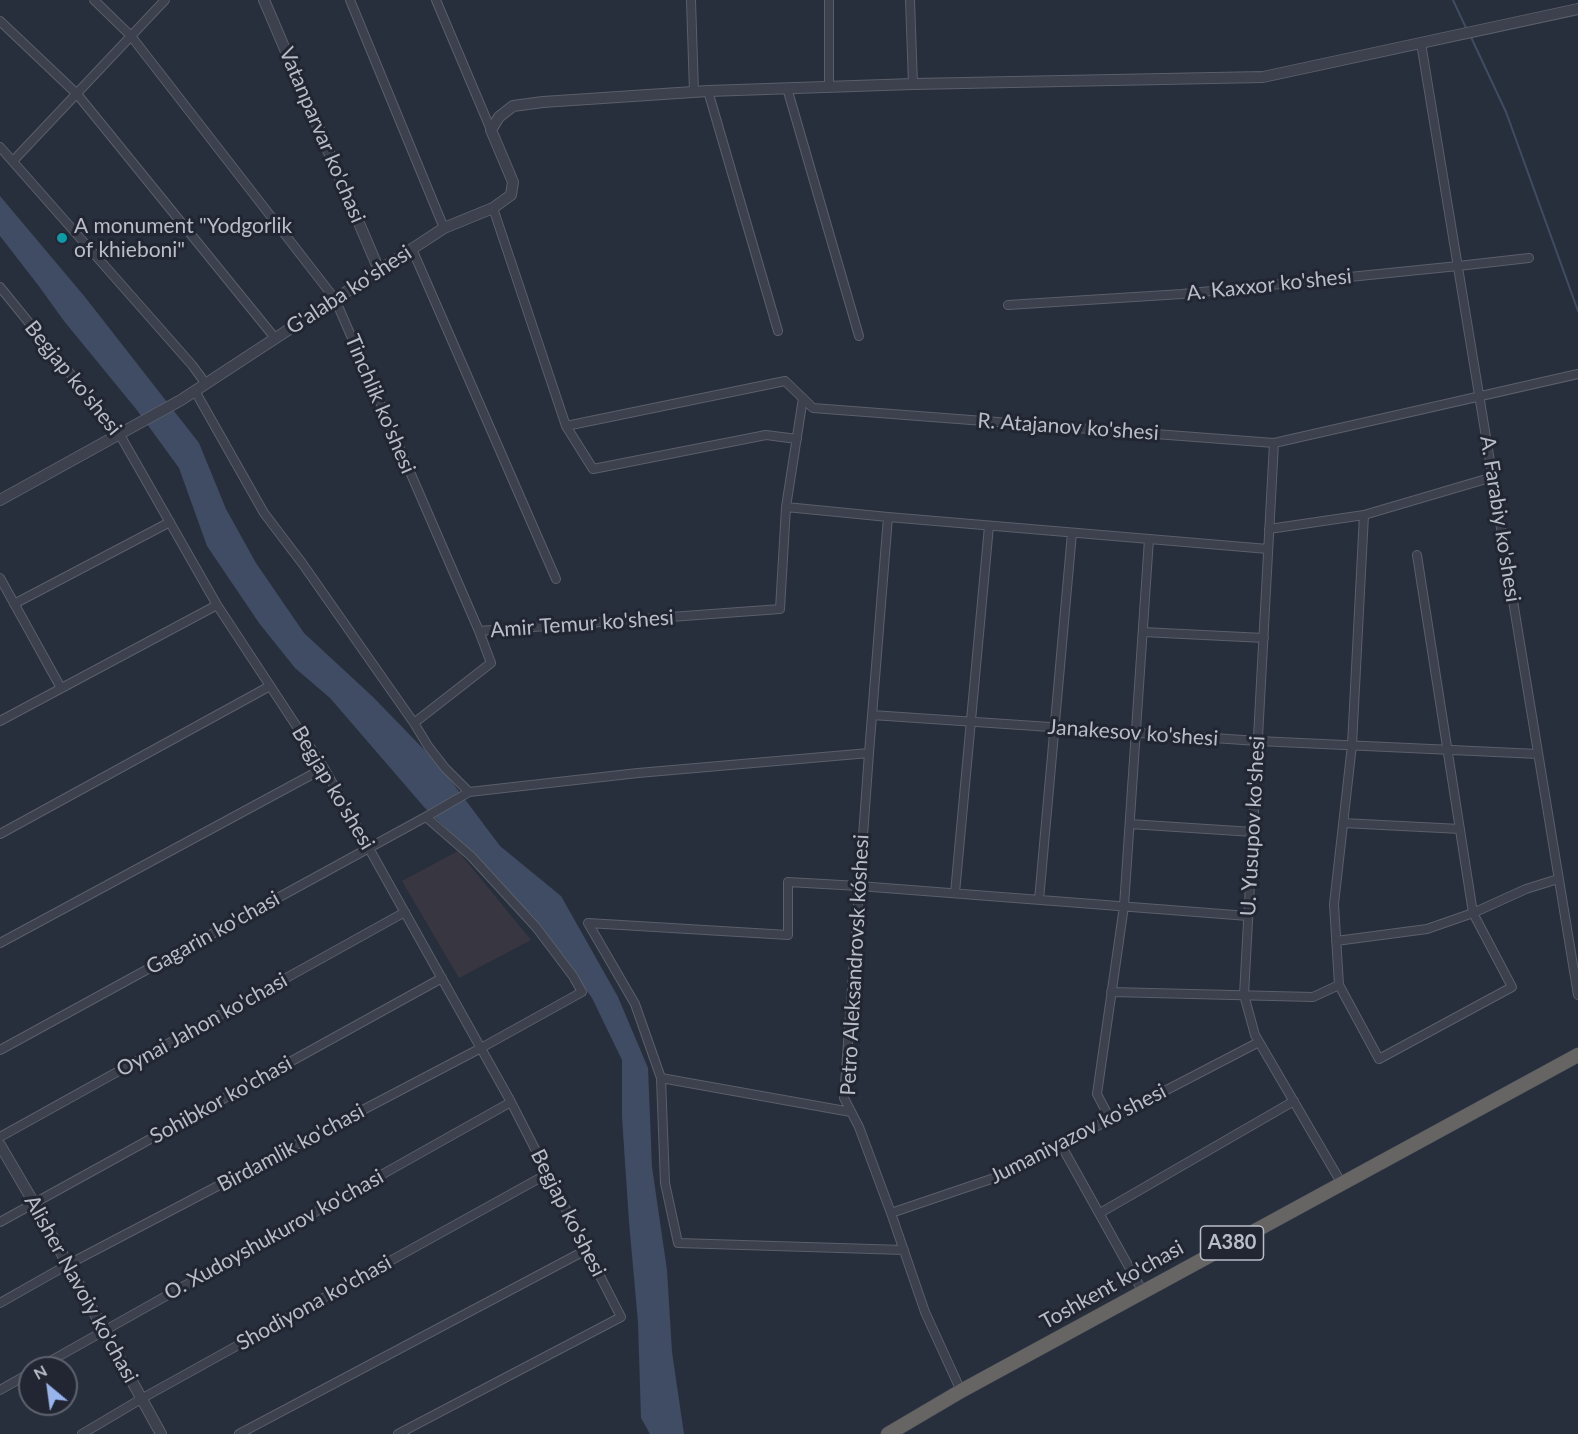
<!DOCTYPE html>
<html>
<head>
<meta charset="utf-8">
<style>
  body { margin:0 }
  #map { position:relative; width:1578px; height:1434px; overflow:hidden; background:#282f3c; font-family:Lato,sans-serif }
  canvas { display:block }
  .north { position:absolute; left:18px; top:1356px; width:60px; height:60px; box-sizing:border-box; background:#212632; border:2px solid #5d626e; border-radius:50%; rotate:331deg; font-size:16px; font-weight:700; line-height:24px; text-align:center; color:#b8bdc7 }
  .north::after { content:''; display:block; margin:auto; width:21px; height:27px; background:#99b3eb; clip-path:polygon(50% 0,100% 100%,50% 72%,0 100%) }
</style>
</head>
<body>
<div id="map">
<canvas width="1578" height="1434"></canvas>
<div class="north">N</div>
</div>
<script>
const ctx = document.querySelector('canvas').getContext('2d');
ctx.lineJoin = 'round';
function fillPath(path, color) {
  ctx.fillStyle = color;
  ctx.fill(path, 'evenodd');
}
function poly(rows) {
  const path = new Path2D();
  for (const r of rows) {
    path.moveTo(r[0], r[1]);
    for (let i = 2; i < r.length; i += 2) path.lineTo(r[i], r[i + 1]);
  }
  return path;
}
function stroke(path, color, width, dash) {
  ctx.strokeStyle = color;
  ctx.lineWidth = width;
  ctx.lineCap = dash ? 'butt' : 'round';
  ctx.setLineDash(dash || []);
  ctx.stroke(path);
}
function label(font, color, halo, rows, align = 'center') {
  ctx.font = font + ' Lato,sans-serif';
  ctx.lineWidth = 6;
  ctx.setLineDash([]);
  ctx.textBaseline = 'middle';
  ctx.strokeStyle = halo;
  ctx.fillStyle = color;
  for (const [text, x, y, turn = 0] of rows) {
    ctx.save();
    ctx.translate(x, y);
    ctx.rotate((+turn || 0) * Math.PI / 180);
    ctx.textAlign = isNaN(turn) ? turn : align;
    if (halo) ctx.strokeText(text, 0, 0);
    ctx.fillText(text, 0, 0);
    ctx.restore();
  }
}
fillPath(poly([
  [458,851,531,940,459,978,402,881]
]), '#383641');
fillPath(poly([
  [0,196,85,297,199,443,226,509,256,563,304,633,373,697,440,766,500,846,561,896,618,997,648,1068,652,1167,667,1270,672,1352,684,1434,650,1434,641,1418,638,1322,629,1222,622,1117,622,1060,592,998,534,917,514,899,475,855,424,807,330,698,295,668,259,623,207,546,179,468,136,409,64,321,38,285,0,236]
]), '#404c63');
stroke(poly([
  [1453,0,1467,30],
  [1470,35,1506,112,1578,311]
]), '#404c63', 2);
const minor = poly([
  [94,0,131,36,335,299,479,631],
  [350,0,444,228],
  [436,0,491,130],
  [691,0,694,92],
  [910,0,913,84],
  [0,21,77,94,275,338],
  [1421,43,1578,995],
  [829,87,829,0],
  [787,88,859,336],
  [708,91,778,331],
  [0,147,192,365,206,384],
  [13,161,165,0],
  [493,208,566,426,593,469,766,435,797,439],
  [412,249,556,579],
  [0,287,120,435,217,605,324,768,511,1102,621,1317,398,1434],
  [1008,305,1182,294,1458,266,1529,258],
  [195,391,264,513,302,563,414,723,428,746,445,768,469,792],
  [566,426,785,381,813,408,1274,443,1578,374],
  [1274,443,1244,995,1255,1035,1342,1184],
  [786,507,888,517,1268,549],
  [1364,515,1352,745,1334,904,1339,985,1379,1059,1512,987,1473,913,1417,555],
  [888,517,869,753,844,1098,859,1127,891,1213,925,1312,961,1391],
  [1269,529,1364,515,1493,477],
  [0,578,61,688],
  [14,604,170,522],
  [1143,632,1264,638],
  [872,715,1258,741,1538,754],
  [0,721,217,605],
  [414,723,491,663,479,631,780,609,786,507,803,398],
  [1343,823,1460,829],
  [1130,824,1253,832],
  [0,834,270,686],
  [955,893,989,526],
  [1039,900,1072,533],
  [588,923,788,935,788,882,859,886,1248,916],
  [588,923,635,1004,661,1078,665,1183,678,1243,904,1250],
  [1336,941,1427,929,1473,913,1526,889,1558,879],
  [0,943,324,768],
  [1111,992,1313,997,1339,985],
  [0,1050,431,814,469,792,638,773,869,753],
  [661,1078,851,1112],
  [1110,1119,1097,1094,1124,906,1149,539],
  [0,1137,405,912],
  [1061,1145,1143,1292],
  [891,1213,1003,1175,1259,1042],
  [1100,1213,1294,1101],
  [0,1222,442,978],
  [0,1303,67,1265,481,1048,582,992,573,976,536,927,471,856,426,817],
  [38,1368,511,1102],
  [0,1390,30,1373],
  [82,1434,141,1399,547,1174],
  [239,1434,586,1250]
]);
const tertiary = poly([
  [264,0,379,270],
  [0,500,181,400,444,228,493,208,511,195,513,182,491,130,499,117,513,106,543,102,708,91,913,84,1263,77,1578,9],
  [0,1145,34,1203,161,1434]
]);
const trunk = poly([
  [888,1434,961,1391,1578,1055]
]);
stroke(minor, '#5a5f6a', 10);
stroke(tertiary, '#5a5f6a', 12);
stroke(trunk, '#474c57', 15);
stroke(minor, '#3c414d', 8);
stroke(tertiary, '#3c414d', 10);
stroke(trunk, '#666563', 14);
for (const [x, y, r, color] of [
  [62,238,6,"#0f9aa8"]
]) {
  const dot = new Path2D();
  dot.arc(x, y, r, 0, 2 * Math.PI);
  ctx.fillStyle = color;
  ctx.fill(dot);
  stroke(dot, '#212632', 2);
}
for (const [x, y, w] of [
  [1232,1243,63]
]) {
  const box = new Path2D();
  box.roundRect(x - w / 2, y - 17, w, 34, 4.5);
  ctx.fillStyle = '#212632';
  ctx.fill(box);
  stroke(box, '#b8bdc7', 1.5);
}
label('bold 20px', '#b8bdc7', null, [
  ["A380",1232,1243]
]);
label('21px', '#b8bdc7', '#212632', [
  ["Vatanparvar ko'chasi",322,135,67],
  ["A. Kaxxor ko'shesi",1269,285,-6],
  ["G'alaba ko'shesi",349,290,-33],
  ["Begjap ko'shesi",73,378,51],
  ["Tinchlik ko'shesi",380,404,67],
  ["R. Atajanov ko'shesi",1068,427,4],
  ["A. Farabiy ko'shesi",1500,519,81],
  ["Amir Temur ko'shesi",582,624,-4],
  ["Janakesov ko'shesi",1133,733,4],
  ["Begjap ko'shesi",333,788,59],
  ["U. Yusupov ko'shesi",1253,826,-87],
  ["Gagarin ko'chasi",213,933,-29],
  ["Petro Aleksandrovsk kóshesi",855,965,-87],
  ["Oynai Jahon ko'chasi",202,1025,-29],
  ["Sohibkor ko'chasi",221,1100,-29],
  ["Jumaniyazov ko'shesi",1078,1134,-27],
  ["Birdamlik ko'chasi",291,1148,-28],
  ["Begjap ko'shesi",568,1213,63],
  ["O. Xudoyshukurov ko'chasi",274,1235,-29],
  ["Toshkent ko'chasi",1112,1285,-29],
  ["Alisher Navoiy ko'chasi",81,1289,61],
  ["Shodiyona ko'chasi",314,1303,-29]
]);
label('21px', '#b8bdc7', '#212632', [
  ["A monument \"Yodgorlik",74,226],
  ["of khieboni\"",74,250]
], 'left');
</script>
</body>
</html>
